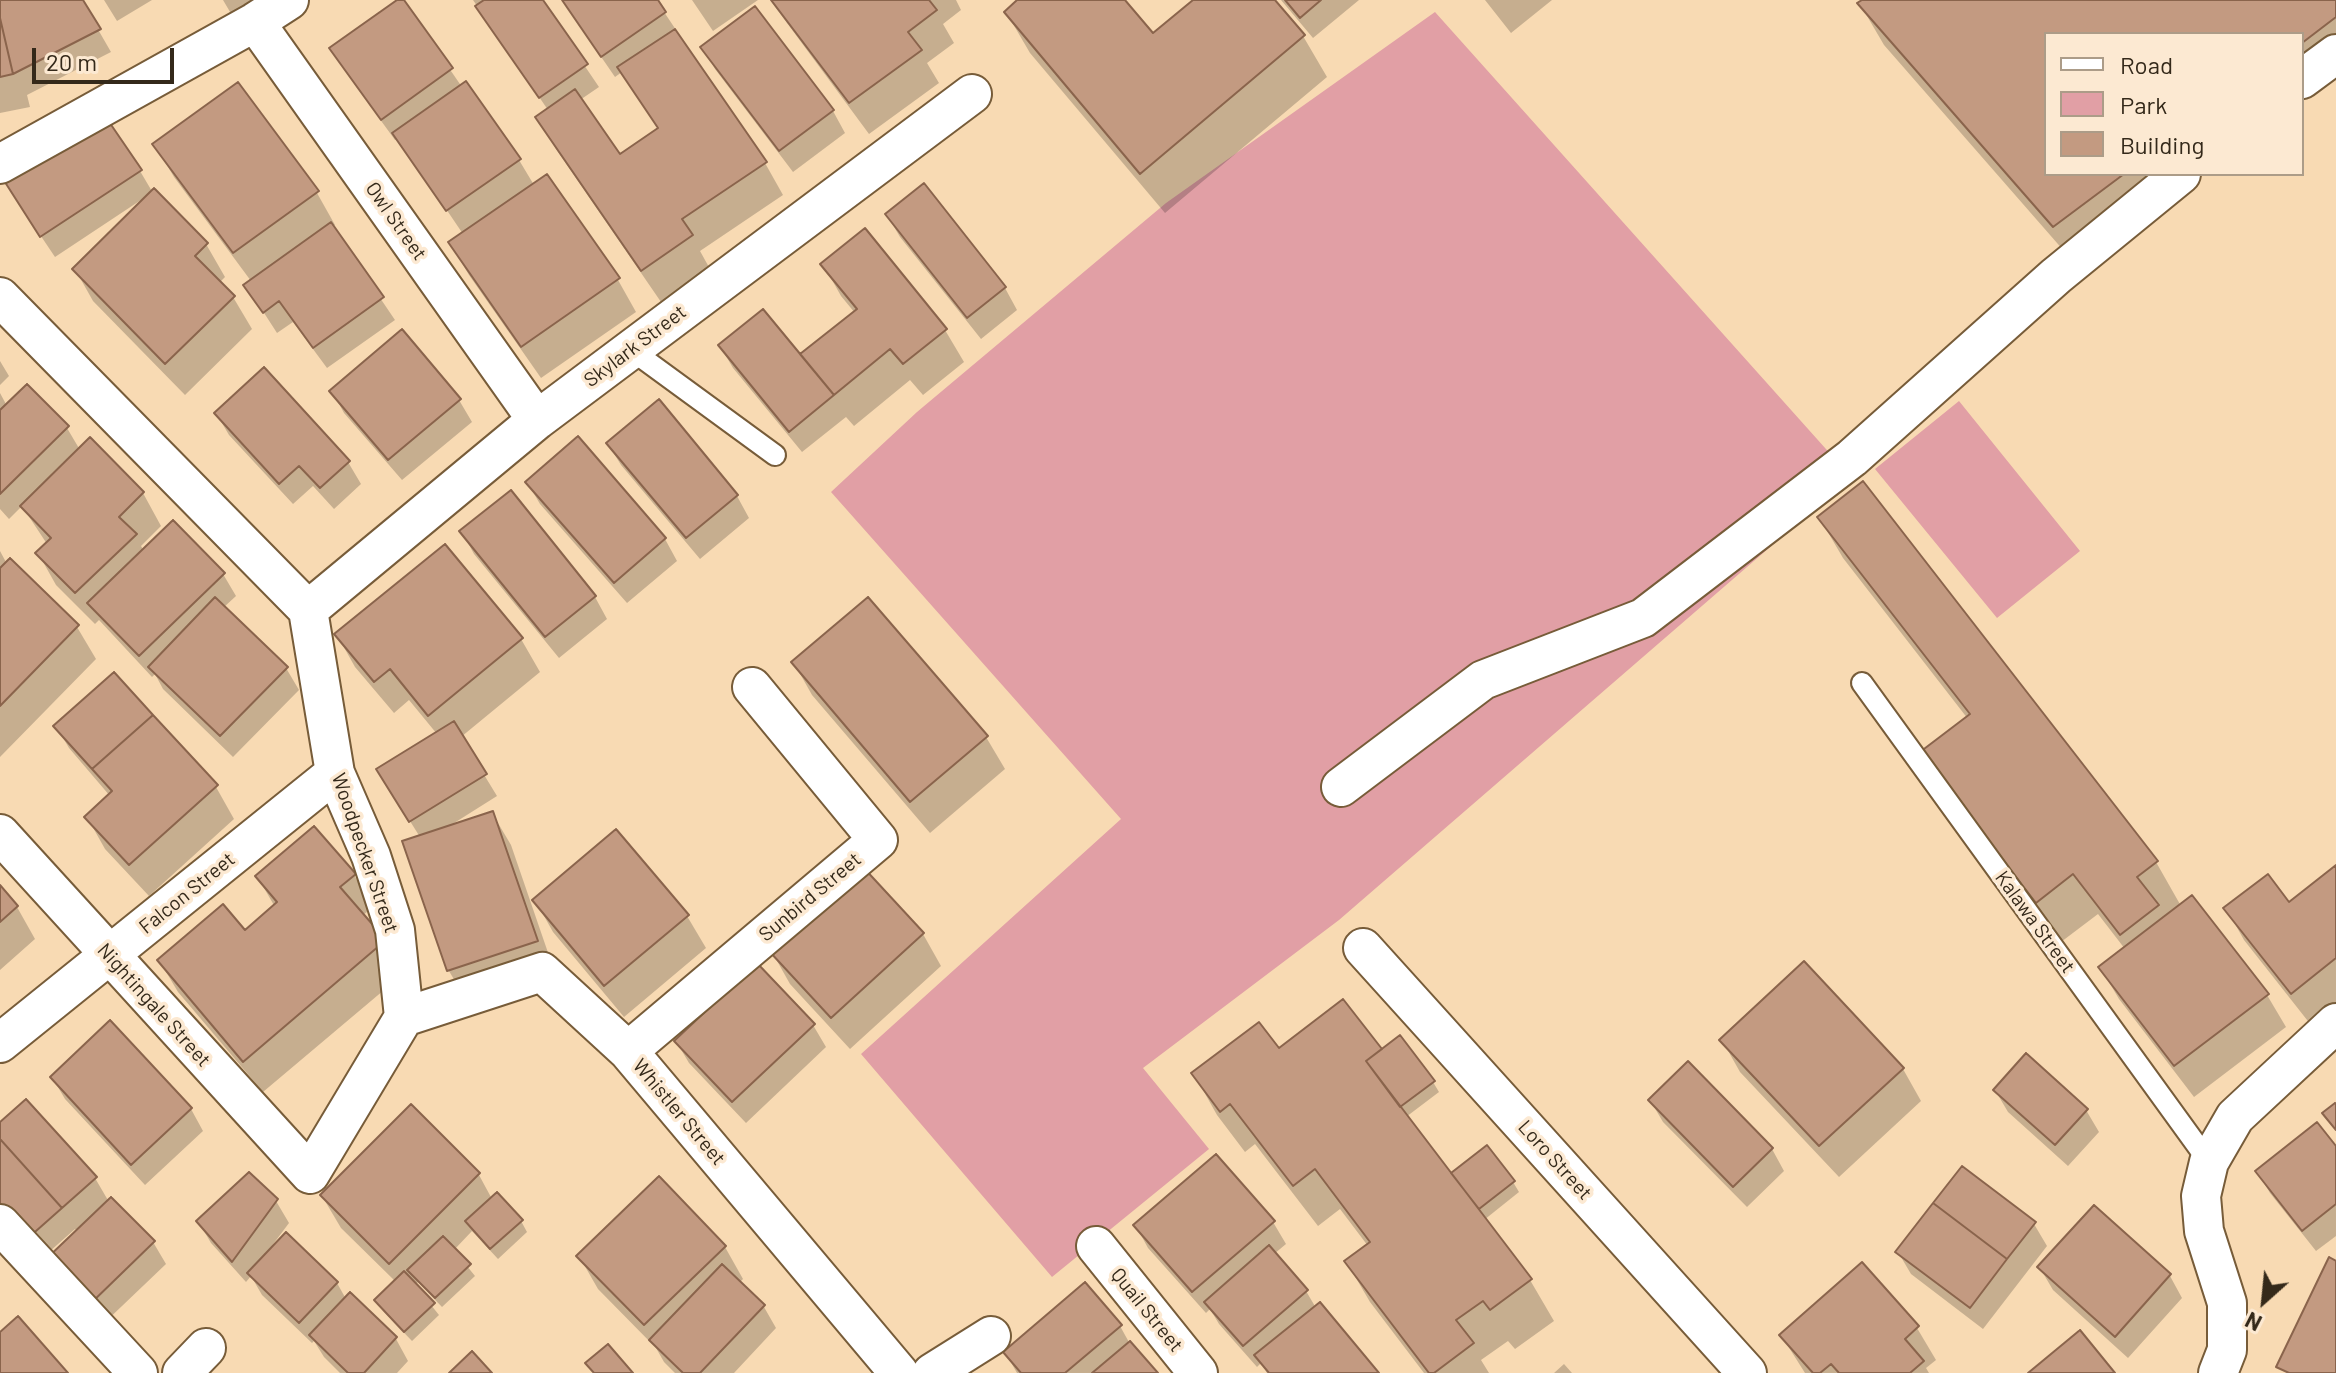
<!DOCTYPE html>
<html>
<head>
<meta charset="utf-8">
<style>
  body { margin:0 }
  #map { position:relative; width:2336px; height:1373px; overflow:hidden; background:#f8dab3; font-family:Barlow,sans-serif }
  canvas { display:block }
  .legend { position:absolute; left:2044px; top:32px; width:260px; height:144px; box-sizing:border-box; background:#fce9d2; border:2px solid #ac9c88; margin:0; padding:10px 14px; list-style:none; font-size:24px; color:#34291a }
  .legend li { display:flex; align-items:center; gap:16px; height:40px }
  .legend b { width:40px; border:2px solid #ac9c88 }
  .north { position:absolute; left:2224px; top:1261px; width:80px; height:80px; -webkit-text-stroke:6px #fce9d2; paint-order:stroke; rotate:207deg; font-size:22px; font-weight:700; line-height:32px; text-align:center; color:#34291a }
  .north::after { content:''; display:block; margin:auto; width:28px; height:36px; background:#34291a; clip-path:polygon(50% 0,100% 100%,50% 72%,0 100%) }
  .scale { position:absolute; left:32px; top:48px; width:142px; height:36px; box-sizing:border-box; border:4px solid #34291a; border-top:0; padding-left:10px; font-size:24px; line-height:28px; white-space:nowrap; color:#34291a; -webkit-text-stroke:6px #fce9d2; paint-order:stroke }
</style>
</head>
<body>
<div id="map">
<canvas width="2336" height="1373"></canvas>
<ul class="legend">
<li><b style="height:10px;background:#fff"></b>Road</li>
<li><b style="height:22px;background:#e19fa5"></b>Park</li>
<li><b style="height:22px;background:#c39a81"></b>Building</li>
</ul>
<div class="north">N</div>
<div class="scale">20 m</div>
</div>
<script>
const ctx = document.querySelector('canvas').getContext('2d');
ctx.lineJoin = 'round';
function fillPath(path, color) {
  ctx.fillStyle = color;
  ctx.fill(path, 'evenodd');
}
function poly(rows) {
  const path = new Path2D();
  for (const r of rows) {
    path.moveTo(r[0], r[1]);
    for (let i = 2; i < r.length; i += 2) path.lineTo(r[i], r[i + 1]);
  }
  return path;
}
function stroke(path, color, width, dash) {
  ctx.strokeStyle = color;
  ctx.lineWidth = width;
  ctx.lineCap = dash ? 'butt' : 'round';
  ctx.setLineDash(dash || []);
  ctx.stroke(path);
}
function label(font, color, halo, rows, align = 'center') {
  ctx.font = font + ' Barlow,sans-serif';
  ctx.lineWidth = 7;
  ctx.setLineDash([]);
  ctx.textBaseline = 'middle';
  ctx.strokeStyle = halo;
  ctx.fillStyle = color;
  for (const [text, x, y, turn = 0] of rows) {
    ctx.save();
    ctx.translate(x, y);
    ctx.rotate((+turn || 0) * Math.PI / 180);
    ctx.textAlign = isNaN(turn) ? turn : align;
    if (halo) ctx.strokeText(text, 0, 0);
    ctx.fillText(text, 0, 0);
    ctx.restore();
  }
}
fillPath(poly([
  [1435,12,1851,477,1339,920,1143,1068,1209,1149,1052,1277,861,1054,1121,819,831,492,917,412,1166,203],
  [1959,401,2080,551,1997,618,1875,469]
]), '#e19fa5');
fillPath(poly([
  [0,0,81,0,111,52,27,95,30,107,0,113],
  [104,0,152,0,117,21],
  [223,0,273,0,236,22],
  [402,0,462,87,519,160,534,185,546,177,618,280,636,312,541,378,469,275,450,243,463,234,398,138,395,140,345,71,332,49],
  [473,0,540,0,599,87,580,100,619,157,659,130,622,72,615,77,562,0,656,0,765,163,783,195,700,251,710,269,661,302,556,149,537,117,548,110],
  [692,0,758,0,713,31],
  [770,0,956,0,961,10,943,24,954,43,927,63,939,83,869,134],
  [1021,0,1122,0,1153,36,1196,0,1272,0,1303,36,1327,77,1165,213,1030,53,1006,12],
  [1281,0,1359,0,1313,38],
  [1485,0,1552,0,1511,33],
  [1865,0,2336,0,2336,76,2302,101,2302,34,2046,34,2046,174,2203,174,2078,267,1884,45,1860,4],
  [755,8,833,111,845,133,793,172,715,69,703,47],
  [155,145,317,193,335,225,332,227,395,320,327,368,293,322,277,333,246,285,251,281,174,177],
  [140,171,153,193,206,244,225,277,219,283,233,297,252,329,185,395,93,301,75,269,144,198,55,257,18,202],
  [887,215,1005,288,1017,310,981,339,900,237],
  [864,231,945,330,964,362,923,395,910,380,854,426,846,417,802,452,733,368,720,346,800,357,855,313,841,296,823,264],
  [0,361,9,376,0,385],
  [27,387,67,428,80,450,90,440,143,493,161,526,141,546,144,551,223,574,236,596,223,608,286,668,299,690,233,757,163,689,155,674,152,677,99,620,95,624,56,585,38,553,47,544,22,506,9,519,0,509,0,393,7,406],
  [332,391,459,400,472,422,402,480,344,413],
  [216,413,348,462,361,484,334,509,313,486,293,504,229,435],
  [608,444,737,496,749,518,700,559,621,465],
  [527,482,665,539,677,561,627,603,540,504],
  [510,493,595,597,607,619,559,658,474,554,462,532],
  [1819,517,2156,862,2181,906,2267,995,2286,1027,2194,1097,2119,999,2100,967,2125,949,2098,914,2061,942,1946,794,1968,719,1843,558],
  [445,546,521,639,540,672,461,737,497,796,451,825,492,813,511,845,555,973,468,1003,449,971,405,842,420,837,391,791,437,734,409,700,394,713,355,667,337,635],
  [0,551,7,564,10,561,77,627,96,659,0,757],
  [794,663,986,737,1005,769,930,833,812,695],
  [56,726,216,787,234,819,149,896,105,849,87,817,110,796,69,748],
  [2336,868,2336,1005,2311,1025,2244,940,2226,908,2289,904],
  [862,869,923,934,941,966,850,1049,790,984,772,952],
  [354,875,373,907,362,916,403,974,263,1092,178,992,159,960,244,933,275,907,257,876],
  [0,888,17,907,35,939,0,970],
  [535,900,687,916,706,948,624,1017,553,932],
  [110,1023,191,1109,203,1131,145,1185,65,1099,52,1077],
  [813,1025,826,1047,746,1123,689,1063,676,1041],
  [1722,1040,1903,1069,1921,1101,1839,1177,1740,1072],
  [1278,1051,1382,1052,1433,1082,1439,1092,1406,1117,1450,1176,1513,1182,1519,1192,1484,1220,1530,1280,1554,1321,1515,1349,1508,1341,1481,1360,1489,1373,1424,1373,1370,1302,1346,1261,1368,1246,1340,1209,1318,1226,1255,1144,1245,1152,1217,1115,1194,1074],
  [1995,1090,2086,1110,2099,1132,2068,1166,2008,1112],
  [1650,1100,1772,1149,1784,1171,1747,1207,1663,1122],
  [411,1107,479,1175,492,1199,521,1221,527,1232,498,1259,472,1231,454,1250,475,1276,442,1307,418,1282,415,1285,439,1315,412,1341,383,1311,377,1300,396,1282,341,1228,322,1196],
  [0,1125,95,1178,109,1202,153,1242,166,1264,100,1327,78,1232,75,1229,40,1260],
  [2336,1149,2336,1236,2316,1251,2270,1193,2257,1171],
  [276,1201,289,1223,271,1247,337,1283,346,1299,350,1295,396,1339,408,1361,397,1373,340,1373,324,1357,314,1341,312,1343,262,1295,251,1276,246,1282,211,1243,198,1221],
  [2094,1208,2170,1276,2182,1298,2128,1358,2053,1290,2040,1268],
  [1273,1222,1286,1244,1274,1254,1306,1291,1316,1308,1376,1373,1267,1373,1261,1363,1257,1367,1219,1324,1210,1309,1206,1313,1148,1248,1136,1226],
  [2034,1224,2047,1246,1983,1329,1911,1274,1898,1252],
  [725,1247,743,1279,739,1283,764,1307,776,1328,734,1373,675,1373,664,1362,656,1348,598,1289,579,1256],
  [1120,1326,1130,1344,1156,1373,1017,1373,1005,1352],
  [1917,1328,1936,1360,1926,1368,1929,1373,1805,1373,1781,1335],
  [1564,1364,1572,1373,1554,1373]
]), '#0003');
const building = poly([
  [0,0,83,0,101,29,13,74,0,18,0,0],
  [397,0,404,0,453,68,381,120,329,48,397,0],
  [484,0,543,0,588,64,539,98,475,6,484,0],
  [562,0,658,0,666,12,601,57,562,0],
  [771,0,929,0,937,10,908,32,922,50,849,103,771,0],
  [1017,0,1125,0,1153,33,1193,0,1275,0,1305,35,1140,174,1004,12,1017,0],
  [1285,0,1321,0,1300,18,1285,0],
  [1862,0,2336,0,2336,17,2302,43,2302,34,2046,34,2046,174,2124,174,2053,227,1857,3,1862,0],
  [755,6,834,110,779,151,700,47,755,6],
  [0,18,13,74,0,77,0,18],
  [675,29,767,162,682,219,693,235,641,271,535,117,575,89,620,154,658,128,617,67,675,29],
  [466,81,521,159,446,211,392,133,466,81],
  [238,82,319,191,233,253,152,144,238,82],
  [103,113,142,170,40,237,3,179,103,113],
  [547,174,620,278,521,347,448,242,547,174],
  [924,183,1006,287,967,318,885,214,924,183],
  [154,188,208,243,195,256,235,296,165,364,72,269,154,188],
  [331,222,384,297,313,348,279,301,263,313,243,285,331,222],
  [865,228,947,329,903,364,890,349,834,395,800,354,857,309,820,264,865,228],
  [763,309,834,395,789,432,718,345,763,309],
  [402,329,461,399,388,460,329,391,402,329],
  [264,367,350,461,320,488,299,466,279,484,214,413,264,367],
  [27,384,69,426,0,494,0,410,27,384],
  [659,399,738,495,686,538,606,443,659,399],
  [578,436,666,538,614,583,525,482,578,436],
  [90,437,144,492,119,517,137,534,75,593,35,553,51,538,20,506,90,437],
  [1863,481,2158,861,2137,877,2159,905,2120,935,2073,874,2036,903,1920,752,1970,714,1817,517,1863,481],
  [511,490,596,596,545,637,459,531,511,490],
  [173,520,225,573,139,656,87,603,173,520],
  [445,544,523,638,428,716,390,669,374,682,334,634,445,544],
  [10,558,79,625,0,706,0,568,10,558],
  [215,597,288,667,220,736,148,667,215,597],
  [868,597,988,736,910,802,791,662,868,597],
  [114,672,153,715,92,769,53,726,114,672],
  [153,715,218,785,129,865,84,817,112,791,92,769,153,715],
  [454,721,487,774,409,822,376,769,454,721],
  [493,811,538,941,447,971,402,841,493,811],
  [314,826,356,874,340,887,386,940,243,1062,157,960,223,904,245,930,277,902,255,876,314,826],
  [616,829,689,915,604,986,532,900,616,829],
  [2336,865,2336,958,2291,994,2223,908,2268,874,2289,902,2336,865],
  [862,866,924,933,831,1018,769,951,862,866],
  [0,885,18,906,0,922,0,885],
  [2192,895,2269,994,2174,1066,2098,967,2192,895],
  [1804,961,1904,1068,1819,1146,1719,1040,1804,961],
  [757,963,815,1024,732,1102,674,1041,757,963],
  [1343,999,1382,1049,1366,1061,1532,1279,1490,1310,1483,1301,1456,1320,1474,1343,1434,1373,1429,1373,1344,1261,1370,1242,1315,1169,1293,1186,1230,1104,1220,1112,1191,1073,1259,1022,1279,1048,1343,999],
  [110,1020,192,1108,131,1165,50,1077,110,1020],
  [1400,1035,1435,1081,1400,1107,1366,1061,1400,1035],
  [2026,1053,2088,1109,2055,1145,1993,1090,2026,1053],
  [1688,1061,1773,1148,1733,1187,1648,1100,1688,1061],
  [26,1099,97,1177,62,1208,0,1139,0,1122,26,1099],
  [2335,1103,2336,1104,2336,1130,2322,1113,2335,1103],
  [411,1104,480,1173,389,1264,320,1195,411,1104],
  [2317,1122,2336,1146,2336,1204,2302,1231,2255,1171,2317,1122],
  [0,1139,62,1208,27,1239,0,1209,0,1139],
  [1487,1145,1515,1181,1479,1209,1451,1173,1487,1145],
  [1216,1154,1275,1221,1192,1292,1133,1225,1216,1154],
  [1962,1166,2036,1222,2007,1259,1933,1203,1962,1166],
  [249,1172,278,1199,232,1262,196,1221,249,1172],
  [659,1176,726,1246,644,1325,576,1256,659,1176],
  [497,1192,523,1220,490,1249,465,1221,497,1192],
  [111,1197,155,1241,87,1307,43,1262,111,1197],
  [1933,1203,2007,1259,1970,1308,1895,1252,1933,1203],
  [2094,1205,2171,1274,2115,1337,2037,1267,2094,1205],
  [286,1232,338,1282,299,1323,247,1273,286,1232],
  [443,1236,471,1264,435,1298,407,1270,443,1236],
  [1269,1245,1308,1290,1243,1346,1204,1302,1269,1245],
  [2329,1257,2336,1261,2336,1373,2289,1373,2276,1367,2329,1257],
  [1862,1262,1919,1326,1905,1339,1924,1361,1910,1373,1839,1373,1831,1364,1820,1373,1813,1373,1779,1335,1862,1262],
  [722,1264,765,1305,700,1373,683,1373,649,1340,722,1264],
  [404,1271,435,1303,404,1332,374,1300,404,1271],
  [1085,1282,1122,1325,1065,1373,1021,1373,1003,1352,1085,1282],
  [350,1292,397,1337,364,1373,348,1373,309,1335,350,1292],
  [1320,1302,1379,1373,1269,1373,1254,1355,1320,1302],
  [18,1316,68,1373,0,1373,0,1332,18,1316],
  [2080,1330,2115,1373,2028,1373,2080,1330],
  [1130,1341,1158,1373,1092,1373,1130,1341],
  [608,1344,633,1373,594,1373,585,1363,608,1344],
  [472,1351,492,1373,449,1373,472,1351]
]);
fillPath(building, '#c39a81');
stroke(building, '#8a644c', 2);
const service = poly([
  [630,349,775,455],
  [1862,683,2209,1162]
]);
const minor = poly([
  [255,22,537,420],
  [2302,79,2336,54],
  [0,164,255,22,289,0],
  [0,297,308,610,335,773,371,856,395,930,404,1017,310,1174,0,834],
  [308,610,537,420,972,94],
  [1341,787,1483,680,1643,618,1852,458,2056,276,2181,174],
  [1363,948,1747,1373],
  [404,1017,542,972,628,1051,899,1373],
  [0,1043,335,773],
  [628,1051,878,840,752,687],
  [0,1224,138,1373],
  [1096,1246,1198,1373],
  [182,1373,206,1348],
  [932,1373,991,1336],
  [2218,1373,2227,1350,2227,1303,2204,1231,2201,1196,2209,1162,2235,1117,2336,1023]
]);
stroke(service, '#775c39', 24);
stroke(minor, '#775c39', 42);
stroke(service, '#fff', 20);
stroke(minor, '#fff', 38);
label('20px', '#34291a', '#fce9d2', [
  ["Owl Street",396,221,55],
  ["Skylark Street",635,346,-37],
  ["Woodpecker Street",365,853,71],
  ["Falcon Street",187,893,-39],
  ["Sunbird Street",810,897,-40],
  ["Kalawa Street",2035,922,54],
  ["Nightingale Street",154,1005,48],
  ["Whistler Street",679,1112,50],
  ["Loro Street",1555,1160,48],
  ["Quail Street",1147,1310,51]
]);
</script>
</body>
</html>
